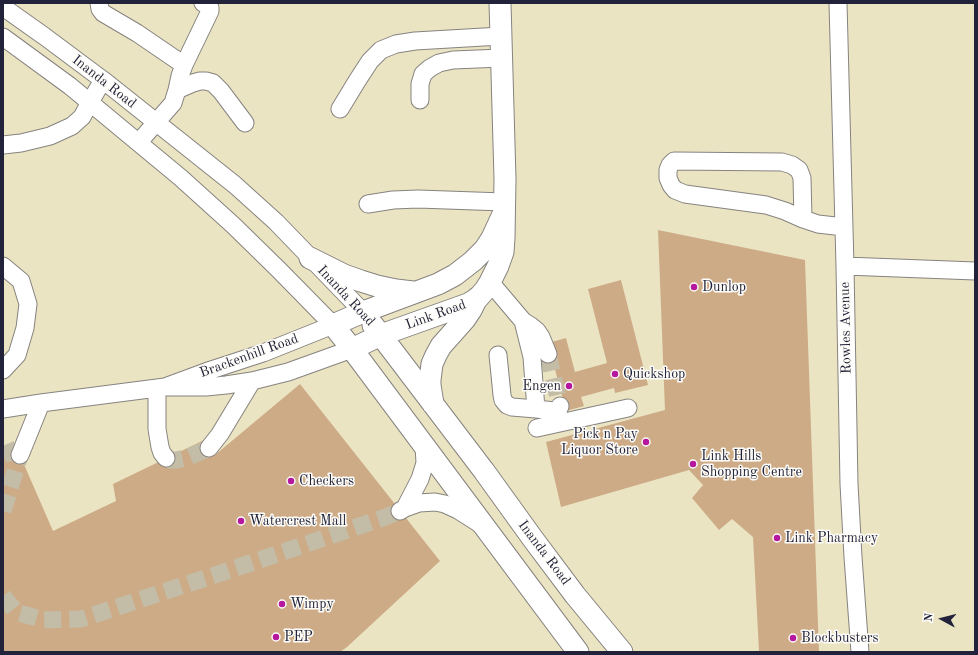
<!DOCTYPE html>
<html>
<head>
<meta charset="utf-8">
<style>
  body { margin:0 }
  #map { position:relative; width:978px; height:655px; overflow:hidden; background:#ebe4c3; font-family:"Old Standard TT",serif }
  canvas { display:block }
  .frame { position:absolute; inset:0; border:4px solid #22223b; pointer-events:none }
  .north { position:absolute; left:922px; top:599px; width:40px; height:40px; -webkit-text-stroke:3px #fdfcf7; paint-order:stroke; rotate:277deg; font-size:11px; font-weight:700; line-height:16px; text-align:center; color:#22223b }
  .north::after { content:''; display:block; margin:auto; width:14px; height:18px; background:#22223b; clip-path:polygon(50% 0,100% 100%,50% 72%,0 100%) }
</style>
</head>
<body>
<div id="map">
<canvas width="978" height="655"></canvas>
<div class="frame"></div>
<div class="north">N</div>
</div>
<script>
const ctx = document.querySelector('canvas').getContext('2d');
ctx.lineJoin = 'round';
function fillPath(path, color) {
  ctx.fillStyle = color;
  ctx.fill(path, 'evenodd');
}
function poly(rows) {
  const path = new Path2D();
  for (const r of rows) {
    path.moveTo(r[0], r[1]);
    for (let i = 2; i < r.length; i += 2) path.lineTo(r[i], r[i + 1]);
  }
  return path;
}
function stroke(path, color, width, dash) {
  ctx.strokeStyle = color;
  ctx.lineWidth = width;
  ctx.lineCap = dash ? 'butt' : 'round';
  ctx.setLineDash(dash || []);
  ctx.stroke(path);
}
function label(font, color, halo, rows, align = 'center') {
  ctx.font = font + ' "Old Standard TT",serif';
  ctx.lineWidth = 3;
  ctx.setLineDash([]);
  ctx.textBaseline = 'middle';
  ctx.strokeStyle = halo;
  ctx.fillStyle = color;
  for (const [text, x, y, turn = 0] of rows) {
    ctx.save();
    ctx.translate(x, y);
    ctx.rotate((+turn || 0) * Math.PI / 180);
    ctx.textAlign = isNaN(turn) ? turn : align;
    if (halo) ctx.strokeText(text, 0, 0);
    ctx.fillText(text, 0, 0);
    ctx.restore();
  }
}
fillPath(poly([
  [658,230,805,260,819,652,759,652,753,537,732,519,719,530,692,498,703,485,689,470,561,507,546,442,665,410],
  [621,280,648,385,615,393,614,388,581,397,584,406,566,411,548,343,566,338,575,372,607,363,588,289],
  [300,384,440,561,347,647,340,652,3,652,3,451,16,446,53,531,116,501,113,484,204,440,215,455]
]), '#cdab86');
stroke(poly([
  [548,354,560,406],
  [3,455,17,449],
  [166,458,171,460,176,460,186,458,209,448],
  [3,511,20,455],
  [3,596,16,612,44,620,81,619,215,575,383,518,400,511]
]), '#c3bda8', 17, [17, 8]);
const minor = poly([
  [99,3,100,9,103,13,137,33,184,65],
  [838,3,845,266,849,484,853,557,860,652],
  [3,7,44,36,103,80,235,185,276,222,363,312],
  [3,37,70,86,181,178,233,225,279,270,333,325,263,353,211,370,165,387],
  [177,90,193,83,200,81,206,81,213,83,221,91,245,123],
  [420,100,420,84,423,74,430,68,439,63,453,60,502,58],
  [340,109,357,81,370,61,381,50,396,44,415,41,501,36],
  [139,142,173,103,177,90,180,76,184,65,210,11,210,8,208,5,203,3],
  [3,145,21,143,50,136,72,126,82,117,90,102,103,80],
  [368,204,393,200,418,199,504,202],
  [803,219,802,178,799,170,792,165,782,162,674,161,670,165,668,170,668,178,671,185,675,190,685,194,766,205,785,211,803,219,818,224,844,227],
  [3,266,21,281,28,304,25,328,17,355,3,370],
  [845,266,975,271],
  [490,282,523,321,531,326,537,331,541,337,548,354],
  [523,321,532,357,536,409,555,411,558,411,560,406],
  [498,355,502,395,503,400,507,405,512,407,536,409],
  [157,388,157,429,160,447,162,453,166,458],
  [3,409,41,403,165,387,206,387,226,385,252,381,288,372,352,349],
  [537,428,628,408],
  [209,448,220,434,252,381],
  [20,455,41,403],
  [405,508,420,479,425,463,424,446],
  [400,511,405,508,419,503,435,502,445,504,458,510,480,524]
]);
const major = poly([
  [504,212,492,238,485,249,473,261,455,275,438,284,363,312,333,325,352,349,578,652],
  [310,258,344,275,361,281,377,286,396,290,413,292],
  [373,325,484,471,533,539,575,595,622,652],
  [352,349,381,335,468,304,478,298,485,290,490,282,498,266,503,252,504,238,505,179,500,3],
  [433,404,430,385,430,380,432,364,436,355,441,346,465,319,471,310,477,298]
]);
stroke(minor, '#86837f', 19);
stroke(major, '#86837f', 23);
stroke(minor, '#fff', 17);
stroke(major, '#fff', 21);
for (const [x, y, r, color] of [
  [694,287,4,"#b5179e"],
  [615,374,4,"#b5179e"],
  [569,386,4,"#b5179e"],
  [646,442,4,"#b5179e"],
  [693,464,4,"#b5179e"],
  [291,481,4,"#b5179e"],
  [241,521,4,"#b5179e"],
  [777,538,4,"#b5179e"],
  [282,604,4,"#b5179e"],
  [276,637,4,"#b5179e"],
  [793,638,4,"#b5179e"]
]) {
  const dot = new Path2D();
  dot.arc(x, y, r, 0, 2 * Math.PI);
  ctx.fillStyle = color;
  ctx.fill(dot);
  stroke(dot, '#fdfcf7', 1.5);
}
label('14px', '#22223b', '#fdfcf7', [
  ["Inanda Road",104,82,38],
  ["Inanda Road",346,296,47],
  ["Link Road",436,315,-20],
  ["Rowles Avenue",846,328,-91],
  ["Brackenhill Road",249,356,-20],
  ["Inanda Road",544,553,53]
]);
label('14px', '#22223b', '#fdfcf7', [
  ["Dunlop",702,287],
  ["Quickshop",623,374],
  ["Engen",561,386,"right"],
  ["Pick n Pay",638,434,"right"],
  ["Liquor Store",638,450,"right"],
  ["Link Hills",701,456],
  ["Shopping Centre",701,472],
  ["Checkers",299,481],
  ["Watercrest Mall",249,521],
  ["Link Pharmacy",785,538],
  ["Wimpy",290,604],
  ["PEP",284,637],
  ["Blockbusters",801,638]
], 'left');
</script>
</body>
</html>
